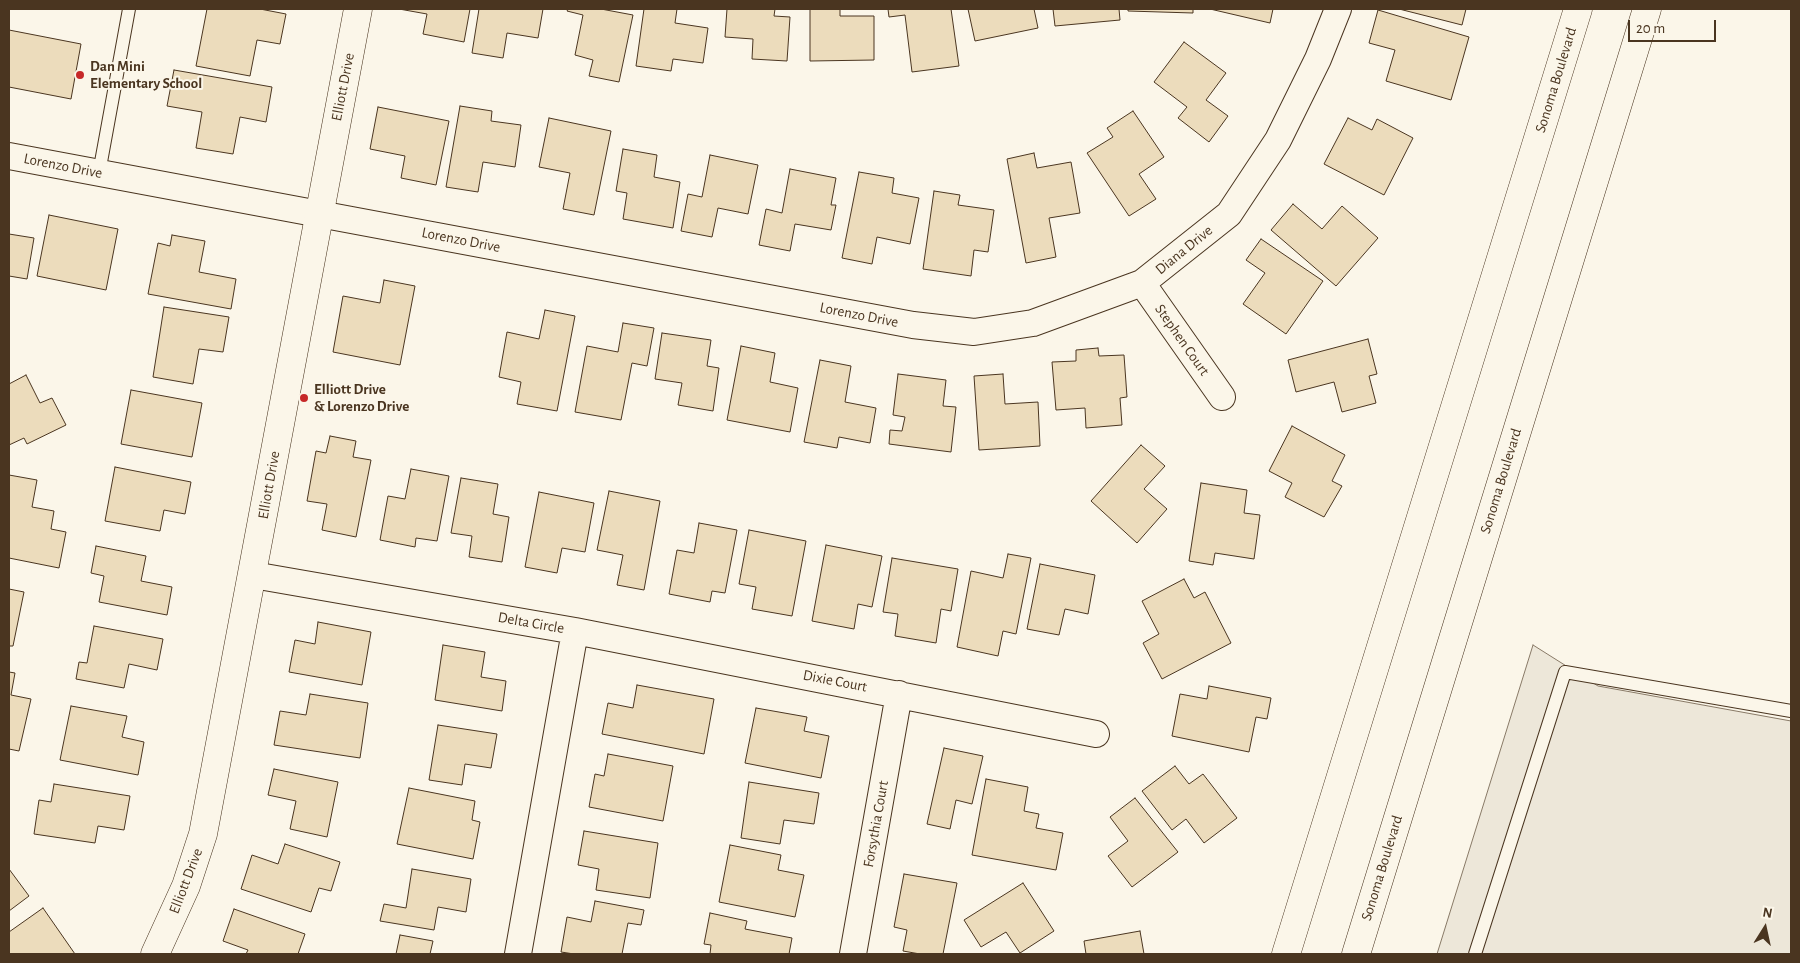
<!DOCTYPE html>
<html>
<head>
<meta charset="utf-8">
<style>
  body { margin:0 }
  #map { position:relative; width:1800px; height:963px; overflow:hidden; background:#fbf6e9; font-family:"Alegreya Sans",sans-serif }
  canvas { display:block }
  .frame { position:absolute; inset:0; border:10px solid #4a3520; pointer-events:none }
  .north { position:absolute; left:1740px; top:903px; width:50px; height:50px; -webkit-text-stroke:4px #fbf6e9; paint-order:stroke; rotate:10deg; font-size:14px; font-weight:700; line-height:20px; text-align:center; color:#4a3520 }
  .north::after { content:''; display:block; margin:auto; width:18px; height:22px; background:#4a3520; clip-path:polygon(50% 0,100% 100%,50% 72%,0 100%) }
  .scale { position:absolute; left:1628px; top:20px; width:88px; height:22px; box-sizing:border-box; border:2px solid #4a3520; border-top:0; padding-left:6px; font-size:15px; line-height:18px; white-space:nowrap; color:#4a3520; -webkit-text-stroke:4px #fbf6e9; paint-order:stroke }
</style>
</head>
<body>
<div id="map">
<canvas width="1800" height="963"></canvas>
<div class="frame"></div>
<div class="north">N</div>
<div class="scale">20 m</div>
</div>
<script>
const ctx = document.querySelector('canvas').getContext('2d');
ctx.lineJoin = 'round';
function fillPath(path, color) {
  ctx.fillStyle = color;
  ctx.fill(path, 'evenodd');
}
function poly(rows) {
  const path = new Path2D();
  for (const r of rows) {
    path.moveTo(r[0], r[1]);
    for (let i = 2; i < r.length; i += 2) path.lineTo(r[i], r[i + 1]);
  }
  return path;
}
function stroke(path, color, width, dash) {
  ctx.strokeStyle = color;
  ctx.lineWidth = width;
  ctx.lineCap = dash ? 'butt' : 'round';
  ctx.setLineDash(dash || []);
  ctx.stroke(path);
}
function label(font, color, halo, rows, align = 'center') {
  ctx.font = font + ' "Alegreya Sans",sans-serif';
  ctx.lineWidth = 4;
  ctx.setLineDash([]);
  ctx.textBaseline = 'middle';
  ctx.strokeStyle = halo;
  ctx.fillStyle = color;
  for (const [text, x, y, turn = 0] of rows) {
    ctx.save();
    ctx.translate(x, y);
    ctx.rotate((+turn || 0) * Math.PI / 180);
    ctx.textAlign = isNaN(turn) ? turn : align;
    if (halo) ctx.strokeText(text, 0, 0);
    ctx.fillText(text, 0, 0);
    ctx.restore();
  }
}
const parking = poly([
  [1533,645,1598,686,1791,721,1791,954,1437,954,1533,645]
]);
fillPath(parking, '#ede7d9');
stroke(parking, '#887966', 1);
const building = poly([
  [207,9,260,9,286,14,280,44,257,40,250,76,196,66,207,9],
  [399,9,470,9,464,42,423,34,427,14,399,9],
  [479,9,543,9,538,38,507,33,503,58,472,53,479,9],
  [568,9,601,9,633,15,619,82,589,76,593,60,575,55,583,15,567,11,568,9],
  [644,9,677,9,675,23,708,28,703,63,673,59,671,71,636,66,644,9],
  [727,9,775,9,774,16,790,17,787,61,752,59,753,39,725,37,727,9],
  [810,9,840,9,840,16,874,16,874,60,810,61,810,9],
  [888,9,951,9,959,66,912,72,905,15,889,17,888,9],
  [968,9,1034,9,1038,28,975,41,968,9],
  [1053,9,1119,9,1120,20,1055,26,1053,9],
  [1128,9,1193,9,1193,13,1128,11,1128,9],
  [1210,9,1273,9,1270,23,1210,9],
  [1399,9,1466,9,1462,25,1399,9],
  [1378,10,1469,37,1451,100,1386,81,1395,50,1369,43,1378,10],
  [9,30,81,44,71,99,9,87,9,30],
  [1184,42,1226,73,1206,100,1228,116,1209,142,1178,118,1187,107,1154,82,1184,42],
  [174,70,272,87,266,122,240,117,233,154,196,148,202,112,167,106,174,70],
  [460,106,492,111,491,121,521,125,515,167,483,162,478,192,446,187,460,106],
  [378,107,449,121,436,185,401,178,405,156,370,149,378,107],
  [1133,111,1164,157,1139,174,1156,199,1129,216,1087,153,1113,137,1107,128,1133,111],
  [549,118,611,131,594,215,563,209,570,173,539,167,549,118],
  [1348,118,1372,130,1377,119,1413,138,1384,195,1324,164,1348,118],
  [623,149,657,155,654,177,680,182,673,228,623,219,627,193,616,191,623,149],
  [1034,153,1037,168,1071,162,1080,213,1049,218,1056,257,1026,263,1007,159,1034,153],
  [710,155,758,165,748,214,718,208,712,237,681,231,688,194,702,197,710,155],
  [790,169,836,178,831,205,836,205,831,230,795,224,790,251,759,245,766,209,782,213,790,169],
  [859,172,894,178,892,193,919,198,910,244,877,237,872,264,842,258,859,172],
  [934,191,960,195,958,205,994,210,988,252,974,250,971,276,923,269,934,191],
  [1293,204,1322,229,1342,206,1378,238,1336,286,1271,230,1293,204],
  [49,215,118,229,106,290,37,276,49,215],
  [9,234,34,238,27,279,9,276,9,234],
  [172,235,205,241,199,272,236,279,231,309,148,294,158,243,170,246,172,235],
  [1261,239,1323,281,1286,334,1243,304,1265,273,1246,260,1261,239],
  [384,280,415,286,400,365,333,352,343,296,380,303,384,280],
  [164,307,229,317,223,352,199,349,193,384,153,377,164,307],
  [545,310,575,316,557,411,517,404,521,382,499,377,507,332,539,339,545,310],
  [623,323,654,328,647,366,632,363,621,420,575,412,587,346,618,352,623,323],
  [662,333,711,340,707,366,719,368,713,411,678,405,682,383,655,379,662,333],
  [1368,339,1377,374,1369,376,1376,403,1342,412,1334,382,1296,392,1288,360,1368,339],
  [741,346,775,353,770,382,798,388,790,432,727,420,741,346],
  [1098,348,1099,356,1124,355,1127,397,1120,398,1122,425,1086,428,1085,408,1056,410,1052,362,1076,361,1076,350,1098,348],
  [820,360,851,366,845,402,876,408,870,443,839,437,837,448,804,442,820,360],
  [898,374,946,380,943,406,956,407,951,452,889,444,890,430,902,431,905,417,893,415,898,374],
  [1003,374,1005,404,1038,402,1040,446,979,450,974,376,1003,374],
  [26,375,40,403,52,398,66,425,27,444,24,438,9,445,9,384,26,375],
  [131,390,202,403,192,457,121,444,131,390],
  [1292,426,1345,455,1332,481,1342,486,1324,517,1285,497,1292,483,1269,471,1292,426],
  [330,436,356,441,353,457,371,460,356,537,322,530,327,504,307,501,316,451,326,453,330,436],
  [1141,445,1165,466,1144,489,1167,509,1137,543,1091,501,1141,445],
  [115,467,191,482,185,514,164,510,160,531,105,521,115,467],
  [411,469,449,476,437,541,416,538,415,547,380,540,388,496,405,499,411,469],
  [9,475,37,480,32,507,54,511,51,529,66,532,59,568,9,558,9,475],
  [461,478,498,484,493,514,509,517,502,562,469,557,472,536,451,533,461,478],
  [1201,483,1247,490,1244,513,1260,515,1254,559,1215,553,1213,565,1189,561,1201,483],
  [609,491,660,501,644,590,617,585,623,555,597,550,609,491],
  [539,492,594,503,585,552,562,548,557,573,525,567,539,492],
  [699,523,737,530,725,593,712,591,710,602,669,594,677,550,694,553,699,523],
  [749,530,806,541,792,616,752,609,756,587,739,584,749,530],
  [826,545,882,556,872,607,858,604,854,629,812,621,826,545],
  [96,546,146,556,141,581,172,587,167,615,99,602,104,576,91,573,96,546],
  [1008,554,1031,558,1016,634,1003,631,998,656,957,647,971,571,1003,578,1008,554],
  [892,558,958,569,951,611,941,609,936,643,895,636,898,614,883,612,892,558],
  [1040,564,1095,575,1088,614,1065,609,1059,635,1027,629,1040,564],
  [1184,579,1194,598,1205,592,1231,643,1162,679,1143,643,1159,634,1142,601,1184,579],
  [9,589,24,592,13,646,9,646,9,589],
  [318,622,371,632,362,685,289,672,295,640,315,644,318,622],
  [94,626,163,639,157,670,129,664,124,688,76,679,79,662,87,663,94,626],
  [443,645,485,652,481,677,506,681,502,711,435,700,443,645],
  [9,672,15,673,11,695,31,699,19,751,9,749,9,672],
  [637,685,714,699,704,754,602,734,608,703,633,708,637,685],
  [1209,686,1271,698,1267,719,1256,717,1249,752,1172,736,1180,694,1207,699,1209,686],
  [310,694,368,703,360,758,274,745,280,711,306,715,310,694],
  [71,706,127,716,122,737,144,742,138,775,60,760,71,706],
  [756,708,807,717,804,731,829,736,821,778,745,763,756,708],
  [438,725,497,734,491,768,465,764,462,785,429,780,438,725],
  [944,748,983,756,972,804,956,800,950,829,927,824,944,748],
  [608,754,673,766,663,821,589,807,595,774,604,776,608,754],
  [1175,766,1189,784,1203,774,1237,818,1204,843,1186,819,1172,830,1142,791,1175,766],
  [274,769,338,782,327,837,290,829,296,801,268,795,274,769],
  [986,779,1028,787,1024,811,1039,814,1036,828,1063,833,1056,870,972,855,986,779],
  [749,782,819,793,814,824,784,820,780,844,741,838,749,782],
  [54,784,130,796,124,830,98,826,95,843,34,834,39,800,51,802,54,784],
  [409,788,475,801,472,820,480,822,473,859,397,844,409,788],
  [1135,798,1178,852,1132,887,1108,856,1128,841,1110,817,1135,798],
  [584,831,658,843,650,898,596,890,599,869,578,865,584,831],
  [285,844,340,862,331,891,319,888,311,912,241,889,252,855,278,864,285,844],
  [730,845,781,855,778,870,804,875,795,917,719,902,730,845],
  [9,869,29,896,9,911,9,869],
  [412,869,471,879,466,912,438,907,434,930,380,921,384,904,406,908,412,869],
  [904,874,957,883,943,954,920,954,903,951,907,930,894,927,904,874],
  [1023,883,1054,931,1020,953,1006,932,981,947,964,920,1023,883],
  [595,901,644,910,641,925,628,923,622,954,574,954,561,952,567,917,591,922,595,901],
  [43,908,75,954,9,954,9,932,43,908],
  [234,909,305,934,298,954,246,954,248,950,223,941,234,909],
  [710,913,747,921,745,929,792,938,789,954,710,954,711,945,704,944,710,913],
  [1140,931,1144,954,1086,954,1084,941,1140,931],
  [400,935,433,941,430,954,396,954,400,935]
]);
fillPath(building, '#ecdcbc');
stroke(building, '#4a3520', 1);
const lane = poly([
  [99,173,129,9],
  [1475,954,1565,672,1791,711]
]);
const street = poly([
  [9,156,913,325,974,332,1033,323,1142,283,1229,214,1278,140,1318,59,1338,9],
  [1142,283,1222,397],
  [253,575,575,631,1096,734],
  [518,954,575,631],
  [853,954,899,694]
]);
const secondary = poly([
  [155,954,186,886,203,834,358,9]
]);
const highway = poly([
  [1286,954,1578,9],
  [1356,954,1647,9]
]);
stroke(lane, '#4a3520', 14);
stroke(street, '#4a3520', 28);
stroke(secondary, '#4a3520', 29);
stroke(highway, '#4a3520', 29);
stroke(lane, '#fbf6e9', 12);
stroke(street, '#fbf6e9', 26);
stroke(secondary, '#fbf6e9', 28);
stroke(highway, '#fbf6e9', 28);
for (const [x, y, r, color] of [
  [80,75,5,"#c62828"],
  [304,398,5,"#c62828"]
]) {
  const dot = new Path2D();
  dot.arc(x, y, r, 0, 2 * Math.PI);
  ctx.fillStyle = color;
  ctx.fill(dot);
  stroke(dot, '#fbf6e9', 2);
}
label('bold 15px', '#4a3520', '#fbf6e9', [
  ["Dan Mini",90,66],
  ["Elementary School",90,83],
  ["Elliott Drive",314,389],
  ["& Lorenzo Drive",314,406]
], 'left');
label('15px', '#4a3520', '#fbf6e9', [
  ["Sonoma Boulevard",1556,80,-73],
  ["Elliott Drive",343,87,-79],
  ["Lorenzo Drive",63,166,11],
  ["Lorenzo Drive",461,240,11],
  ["Diana Drive",1184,250,-39],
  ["Lorenzo Drive",859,315,11],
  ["Stephen Court",1182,340,55],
  ["Sonoma Boulevard",1501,481,-73],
  ["Elliott Drive",269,485,-80],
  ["Delta Circle",531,623,10],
  ["Dixie Court",835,681,11],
  ["Forsythia Court",876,824,-80],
  ["Sonoma Boulevard",1382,868,-73],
  ["Elliott Drive",186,881,-69]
]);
</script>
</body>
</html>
